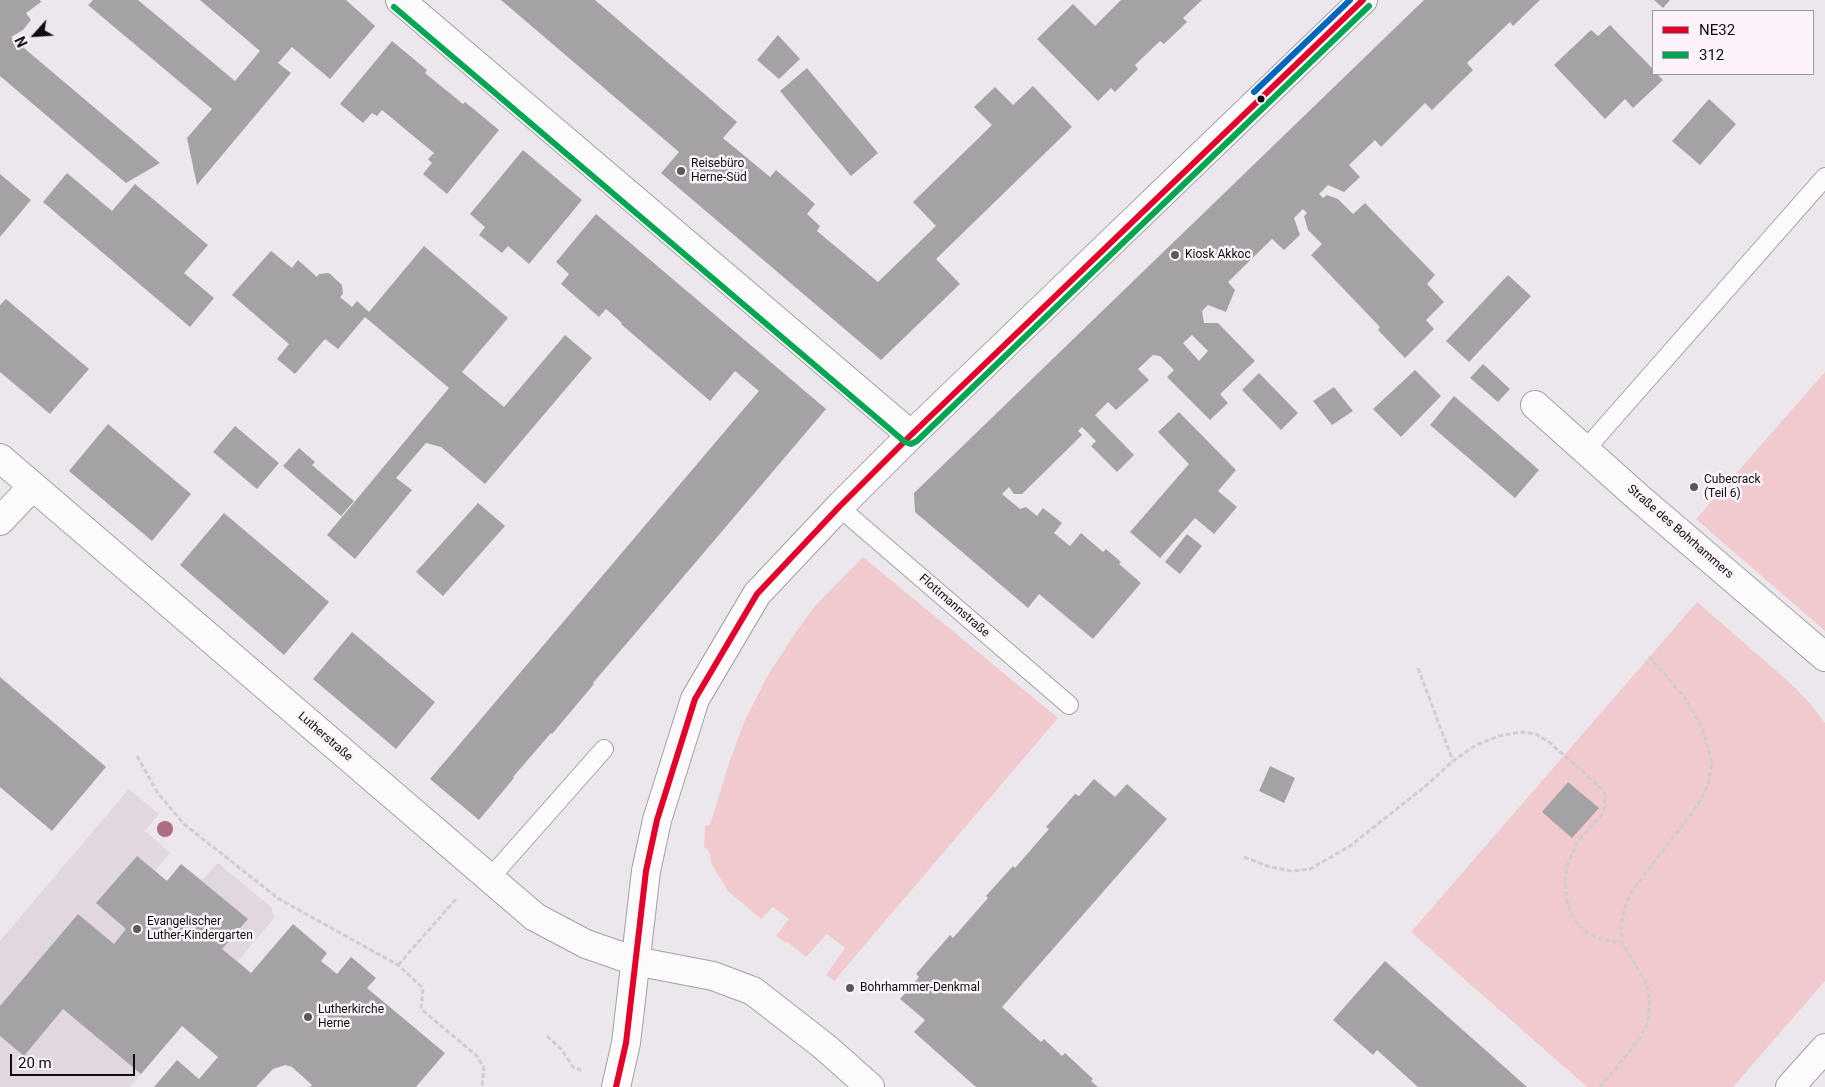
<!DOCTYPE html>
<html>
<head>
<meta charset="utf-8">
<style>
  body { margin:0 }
  #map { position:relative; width:1825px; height:1087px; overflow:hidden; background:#ece7ec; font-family:Roboto,sans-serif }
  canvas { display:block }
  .legend { position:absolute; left:1652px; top:10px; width:162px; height:65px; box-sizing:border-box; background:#fbf2fa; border:1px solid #9d969c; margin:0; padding:6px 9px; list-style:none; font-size:15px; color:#0f0c0e }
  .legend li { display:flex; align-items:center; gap:10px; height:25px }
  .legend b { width:25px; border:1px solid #9d969c }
  .north { position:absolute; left:10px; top:10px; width:50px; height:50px; -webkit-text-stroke:4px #fbf2fa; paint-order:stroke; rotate:244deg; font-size:14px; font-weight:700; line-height:20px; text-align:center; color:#0f0c0e }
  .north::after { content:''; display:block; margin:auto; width:18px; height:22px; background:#0f0c0e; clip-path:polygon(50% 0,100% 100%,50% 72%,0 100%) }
  .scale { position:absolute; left:10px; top:1054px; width:125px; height:22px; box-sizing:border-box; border:2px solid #0f0c0e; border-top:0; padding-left:6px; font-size:15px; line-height:18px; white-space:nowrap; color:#0f0c0e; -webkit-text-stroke:4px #fbf2fa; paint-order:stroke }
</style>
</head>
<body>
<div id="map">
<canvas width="1825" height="1087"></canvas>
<ul class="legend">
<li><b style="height:6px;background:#e4002b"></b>NE32</li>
<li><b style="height:6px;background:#00a651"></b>312</li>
</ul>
<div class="north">N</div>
<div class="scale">20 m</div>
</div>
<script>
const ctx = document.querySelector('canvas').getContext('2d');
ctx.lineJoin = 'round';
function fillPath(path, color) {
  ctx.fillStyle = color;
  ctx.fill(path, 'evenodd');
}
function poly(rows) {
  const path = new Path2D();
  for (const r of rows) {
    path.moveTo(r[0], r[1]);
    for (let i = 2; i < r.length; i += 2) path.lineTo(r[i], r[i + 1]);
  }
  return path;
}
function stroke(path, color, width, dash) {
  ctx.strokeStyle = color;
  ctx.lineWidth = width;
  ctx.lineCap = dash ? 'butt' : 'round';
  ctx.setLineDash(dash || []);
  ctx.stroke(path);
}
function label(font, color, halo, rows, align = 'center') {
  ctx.font = font + ' Roboto,sans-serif';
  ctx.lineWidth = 5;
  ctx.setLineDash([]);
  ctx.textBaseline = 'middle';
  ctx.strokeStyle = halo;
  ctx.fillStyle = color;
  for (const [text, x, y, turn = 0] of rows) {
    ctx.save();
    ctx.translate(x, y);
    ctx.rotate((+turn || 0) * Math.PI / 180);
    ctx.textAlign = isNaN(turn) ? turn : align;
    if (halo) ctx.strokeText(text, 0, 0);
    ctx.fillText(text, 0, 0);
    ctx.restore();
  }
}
fillPath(poly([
  [129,789,159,814,145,831,170,853,155,871,167,881,181,864,202,880,218,863,271,907,274,918,238,961,251,973,196,1038,182,1026,130,1087,0,1087,0,941]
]), '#e1d7e0');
fillPath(poly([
  [1825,372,1825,631,1696,519],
  [863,557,1058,718,834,981,826,975,845,948,827,934,806,957,788,942,785,942,776,936,789,919,773,907,761,919,728,891,712,865,708,849,704,848,705,826,710,825,729,763,745,720,768,675,796,632,814,607],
  [1697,602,1788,681,1807,700,1825,723,1825,981,1733,1087,1587,1087,1411,932]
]), '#f1cace');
fillPath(poly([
  [0,0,40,0,41,2,26,13,31,20,23,30,11,37,160,163,126,183,0,76],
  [93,0,138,0,235,81,260,51,200,0,346,0,375,26,330,79,292,47,278,63,291,73,197,185,187,138,212,109,88,5],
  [501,0,595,0,737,122,723,138,770,177,776,170,815,204,807,214,820,226,817,231,878,282,936,226,913,202,992,125,974,107,995,87,1013,105,1033,86,1072,127,936,259,960,284,881,360,661,173,679,152],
  [1121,0,1202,0,1183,18,1187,22,1164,44,1160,41,1135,65,1138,69,1115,92,1111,88,1098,101,1037,39,1073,4,1095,26],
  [1424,0,1540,0,1513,26,1510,22,1467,63,1473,70,1432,110,1425,103,1381,147,1375,140,1349,165,1360,177,1344,192,1328,185,1319,194,1323,198,1327,195,1338,199,1353,214,1365,203,1435,275,1427,284,1444,302,1426,320,1434,329,1405,358,1378,330,1380,327,1311,255,1322,244,1308,230,1304,216,1307,213,1303,209,1294,218,1300,235,1284,250,1272,239,1228,282,1235,290,1226,312,1208,305,1202,311,1204,323,1218,323,1255,361,1220,394,1228,403,1210,420,1167,377,1174,370,1160,356,1153,355,1138,369,1149,380,1116,410,1108,402,1095,415,1134,455,1117,472,1091,446,1096,441,1082,427,1078,431,1082,435,1022,494,1014,494,1009,487,1002,494,1020,509,1026,507,1037,516,1043,508,1062,523,1054,533,1070,546,1081,533,1103,552,1106,549,1121,562,1119,564,1141,583,1093,639,1039,594,1028,608,915,512,914,493],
  [1192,335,1208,351,1199,361,1183,343],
  [1654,0,1670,0,1663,8],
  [1610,25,1654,70,1654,74,1657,74,1663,80,1633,108,1625,99,1605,119,1554,65,1591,30,1598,36],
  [778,35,800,59,779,79,757,60],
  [392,41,427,70,425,73,463,104,465,102,499,130,447,194,423,174,432,163,428,159,434,153,382,110,377,116,372,113,363,123,340,104],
  [807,68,878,153,851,176,780,91],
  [1709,99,1736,124,1700,165,1672,141],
  [523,150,582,200,529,264,508,246,502,253,479,235,485,227,470,214],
  [67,173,112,211,135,184,208,245,184,273,214,298,190,327,43,202],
  [0,174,31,200,0,237],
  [596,214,826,409,593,683,594,684,552,734,551,733,513,777,514,778,479,820,430,779,759,391,735,371,710,401,621,324,622,323,606,309,599,317,561,284,569,274,556,262],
  [424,246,508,318,462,372,504,407,565,335,592,358,485,484,441,447,426,443,396,478,412,490,355,559,327,535,449,388,365,317,338,349,325,339,295,374,277,359,289,344,232,295,271,251,292,268,298,260,317,277,319,274,329,273,342,285,343,294,340,297,352,307,357,301,369,312],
  [1508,275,1531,296,1469,362,1446,341],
  [6,299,89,369,50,414,0,372,0,305],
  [1483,364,1510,389,1498,402,1470,378],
  [1415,370,1441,396,1401,437,1373,409],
  [1259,373,1298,413,1281,430,1242,390],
  [1334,387,1353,411,1332,425,1313,401],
  [1454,396,1539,470,1515,498,1430,425],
  [1179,412,1236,470,1218,491,1237,507,1214,534,1195,518,1160,558,1130,532,1189,464,1158,432],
  [108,424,191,494,152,541,69,471],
  [235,426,279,463,257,489,213,452],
  [299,448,315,462,312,465,354,501,341,516,283,466],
  [478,503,505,526,443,596,416,572],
  [224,513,329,602,284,655,180,565],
  [1187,534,1202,546,1180,574,1165,562],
  [352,632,435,702,396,749,313,679],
  [0,677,106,767,52,831,0,787],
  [1270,766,1295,778,1284,803,1259,791],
  [1094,779,1115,797,1127,784,1167,819,1002,1007,1041,1042,1044,1039,1062,1056,1065,1053,1093,1079,1091,1081,1098,1087,976,1087,914,1032,925,1020,900,999,919,977,916,974,950,935,953,938,988,898,986,896,1013,866,1015,868,1049,829,1046,827,1075,794,1079,796],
  [1568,782,1599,808,1572,838,1542,812],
  [137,856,167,881,181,864,248,919,222,949,251,973,293,924,327,953,321,961,337,974,351,957,376,978,367,988,445,1053,416,1087,310,1087,312,1085,292,1067,285,1065,273,1069,256,1087,154,1087,177,1060,199,1079,218,1057,182,1026,141,1074,63,1009,24,1056,0,1036,0,1006,78,914,114,944,126,929,96,903],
  [1385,961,1527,1087,1418,1087,1377,1050,1373,1055,1333,1020]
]), '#a5a2a6');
const service = poly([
  [1585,450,1825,177],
  [839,507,1069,705],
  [490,878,604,749]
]);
const minor = poly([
  [400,0,911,435],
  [1535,405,1639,498,1825,657],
  [0,458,535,917,586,944,635,961,713,976,753,991,825,1047,870,1087],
  [0,521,33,486],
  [1790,1087,1825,1048]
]);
const tertiary = poly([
  [616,1087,626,1043,646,871,657,820,695,699,757,594,839,507,911,435,1363,0]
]);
stroke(service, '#a3a0a3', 20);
stroke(minor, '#a3a0a3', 30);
stroke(tertiary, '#a3a0a3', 30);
stroke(poly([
  [1418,668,1453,761],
  [137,756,157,792,184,824,279,899,398,965,423,988,421,1009,477,1056,484,1068,482,1087],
  [1244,857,1270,867,1291,871,1310,869,1350,846,1428,784,1453,761,1476,745,1499,736,1522,732,1536,734,1549,742,1601,788,1605,795,1604,812,1578,841,1567,866,1565,881,1566,897,1571,914,1580,926,1589,934,1611,942,1622,942],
  [398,965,457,898],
  [547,1036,562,1050,573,1067,583,1071],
  [1600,1087,1638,1041,1647,1024,1650,1004,1647,985,1622,942,1621,925,1626,904,1632,891,1698,805,1708,785,1712,762,1702,727,1684,697,1649,656]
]), '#cfcecf', 3, [5, 2.5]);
stroke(service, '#fcfbfc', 18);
stroke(minor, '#fcfbfc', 28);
stroke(tertiary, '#fcfbfc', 28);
stroke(poly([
  [616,1087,626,1043,646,871,657,820,695,699,757,594,839,507,911,435,1363,0]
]), '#e4002b', 6);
stroke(poly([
  [394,7,905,442,911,444,917,441,1369,6]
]), '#00a651', 6);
stroke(poly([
  [1254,92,1350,0]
]), '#0065bd', 6);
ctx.fillStyle = '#ac6d80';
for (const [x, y] of [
  [165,829]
]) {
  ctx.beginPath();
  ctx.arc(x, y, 8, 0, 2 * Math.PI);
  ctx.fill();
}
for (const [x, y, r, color] of [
  [1261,99,4.5,"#0f0c0e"],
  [681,171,5,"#5c595c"],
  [1175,255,5,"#5c595c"],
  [1694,487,5,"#5c595c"],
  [137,929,5,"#5c595c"],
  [850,988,5,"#5c595c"],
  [308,1017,5,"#5c595c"]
]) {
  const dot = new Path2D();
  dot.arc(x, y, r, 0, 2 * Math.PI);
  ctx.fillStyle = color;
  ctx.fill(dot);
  stroke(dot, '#fbf2fa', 2);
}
label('12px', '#0f0c0e', '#fbf2fa', [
  ["Reisebüro",691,164],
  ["Herne-Süd",691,178],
  ["Kiosk Akkoc",1185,255],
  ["Cubecrack",1704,480],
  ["(Teil 6)",1704,494],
  ["Evangelischer",147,922],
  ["Luther-Kindergarten",147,936],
  ["Bohrhammer-Denkmal",860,988],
  ["Lutherkirche",318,1010],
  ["Herne",318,1024]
], 'left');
label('12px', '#0f0c0e', '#fbf2fa', [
  ["Straße des Bohrhammers",1680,532,41],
  ["Flottmannstraße",954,606,41],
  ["Lutherstraße",325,737,41]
]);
</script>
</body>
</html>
